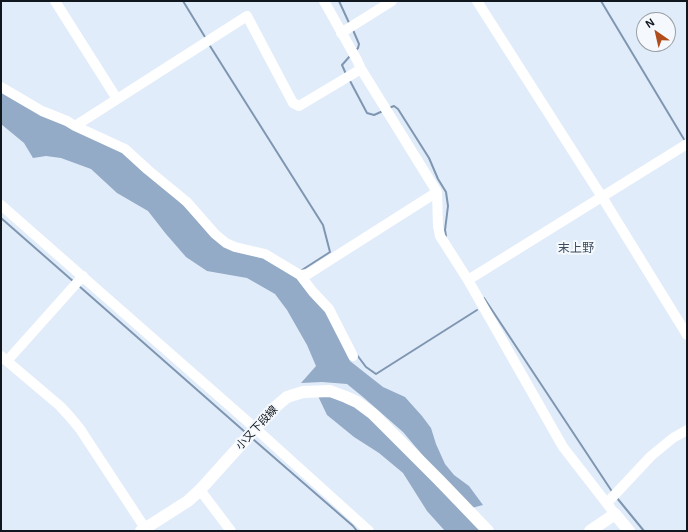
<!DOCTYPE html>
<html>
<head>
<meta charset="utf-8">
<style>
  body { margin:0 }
  #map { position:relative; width:688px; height:532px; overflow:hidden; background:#e1ecfa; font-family:Helvetica,sans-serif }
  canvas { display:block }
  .frame { position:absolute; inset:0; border:2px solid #10171f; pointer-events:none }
  .north { position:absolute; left:636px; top:12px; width:40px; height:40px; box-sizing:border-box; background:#f5f9fd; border:1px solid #999fa4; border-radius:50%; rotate:326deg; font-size:11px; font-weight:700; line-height:16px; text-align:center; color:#10171f }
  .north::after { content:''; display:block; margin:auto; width:14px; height:18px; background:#b14c1b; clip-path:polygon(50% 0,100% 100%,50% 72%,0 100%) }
</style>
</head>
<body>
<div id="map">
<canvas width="688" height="532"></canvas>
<div class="frame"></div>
<div class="north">N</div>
</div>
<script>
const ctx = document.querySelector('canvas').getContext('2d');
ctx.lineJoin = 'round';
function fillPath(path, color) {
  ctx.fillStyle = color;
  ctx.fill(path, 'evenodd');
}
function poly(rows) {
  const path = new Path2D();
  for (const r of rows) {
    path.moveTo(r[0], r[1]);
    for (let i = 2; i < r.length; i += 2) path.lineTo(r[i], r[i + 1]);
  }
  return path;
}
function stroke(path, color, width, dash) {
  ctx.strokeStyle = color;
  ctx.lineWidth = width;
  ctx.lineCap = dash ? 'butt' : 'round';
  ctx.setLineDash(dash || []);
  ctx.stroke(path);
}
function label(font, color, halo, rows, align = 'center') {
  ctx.font = font + ' Helvetica,"Noto Sans JP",sans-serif';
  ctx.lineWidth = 4;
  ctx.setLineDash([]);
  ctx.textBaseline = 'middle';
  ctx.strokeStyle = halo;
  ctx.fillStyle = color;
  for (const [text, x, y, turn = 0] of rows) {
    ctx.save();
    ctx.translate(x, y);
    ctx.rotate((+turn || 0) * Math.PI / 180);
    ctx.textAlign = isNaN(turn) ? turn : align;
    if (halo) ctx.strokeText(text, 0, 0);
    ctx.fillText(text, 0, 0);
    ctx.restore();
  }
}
fillPath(poly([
  [1,90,51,119,125,153,170,191,209,233,258,255,300,280,328,312,350,361,383,387,405,397,422,416,431,428,436,444,445,464,454,475,469,486,483,505,468,509,403,432,363,397,347,384,322,382,301,383,316,366,307,345,287,310,275,294,247,278,207,271,186,257,166,234,148,211,117,193,91,169,61,158,46,156,33,158,24,143,1,124],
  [333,395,347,401,368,415,481,531,445,531,427,511,403,473,379,453,354,437,327,415,318,396]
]), '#93abc6');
stroke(poly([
  [183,1,205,37],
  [339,1,350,25],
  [601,1,685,141],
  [353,30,359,44,358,48,356,50],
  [210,46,323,225,330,252,302,270],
  [346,74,342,65,350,56],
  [349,79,367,113,374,115,383,111],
  [389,108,394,106,398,109,429,158,438,179,446,192,448,206,445,230,446,236],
  [1,218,74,282],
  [79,286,245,432],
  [484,298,613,493],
  [357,355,366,367,376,374,477,310],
  [254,440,353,526,357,531],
  [617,498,644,531]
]), '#7f96b1', 2);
stroke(poly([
  [55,1,117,99],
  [324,1,357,60,361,69,437,192,438,226,440,236,468,280,563,447,615,514],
  [477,1,602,197,687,335],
  [341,33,392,1],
  [1,87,42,111,67,121,75,126,247,16,293,103,299,106,361,69],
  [75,126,125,149,148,170,187,202,215,234,226,243,235,247,265,254,300,275,308,274,437,192],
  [1,205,255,428,369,531],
  [300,275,313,292,329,309,353,356],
  [468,280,687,144],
  [1,356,60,406,71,418,80,429,145,528],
  [7,361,83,276],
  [200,490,231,531],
  [607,503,651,456,673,438,687,430]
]), '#fff', 10);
stroke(poly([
  [141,531,188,501,200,490,273,409,287,397,303,392,330,391,346,397,357,402,373,414,439,480,488,531],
  [590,531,615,514,629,531]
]), '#fff', 12);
label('11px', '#10171f', '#f5f9fd', [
  ["小又下段線",257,428,-47]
]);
label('12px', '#3d4d60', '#f5f9fd', [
  ["末上野",576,249]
]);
</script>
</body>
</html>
